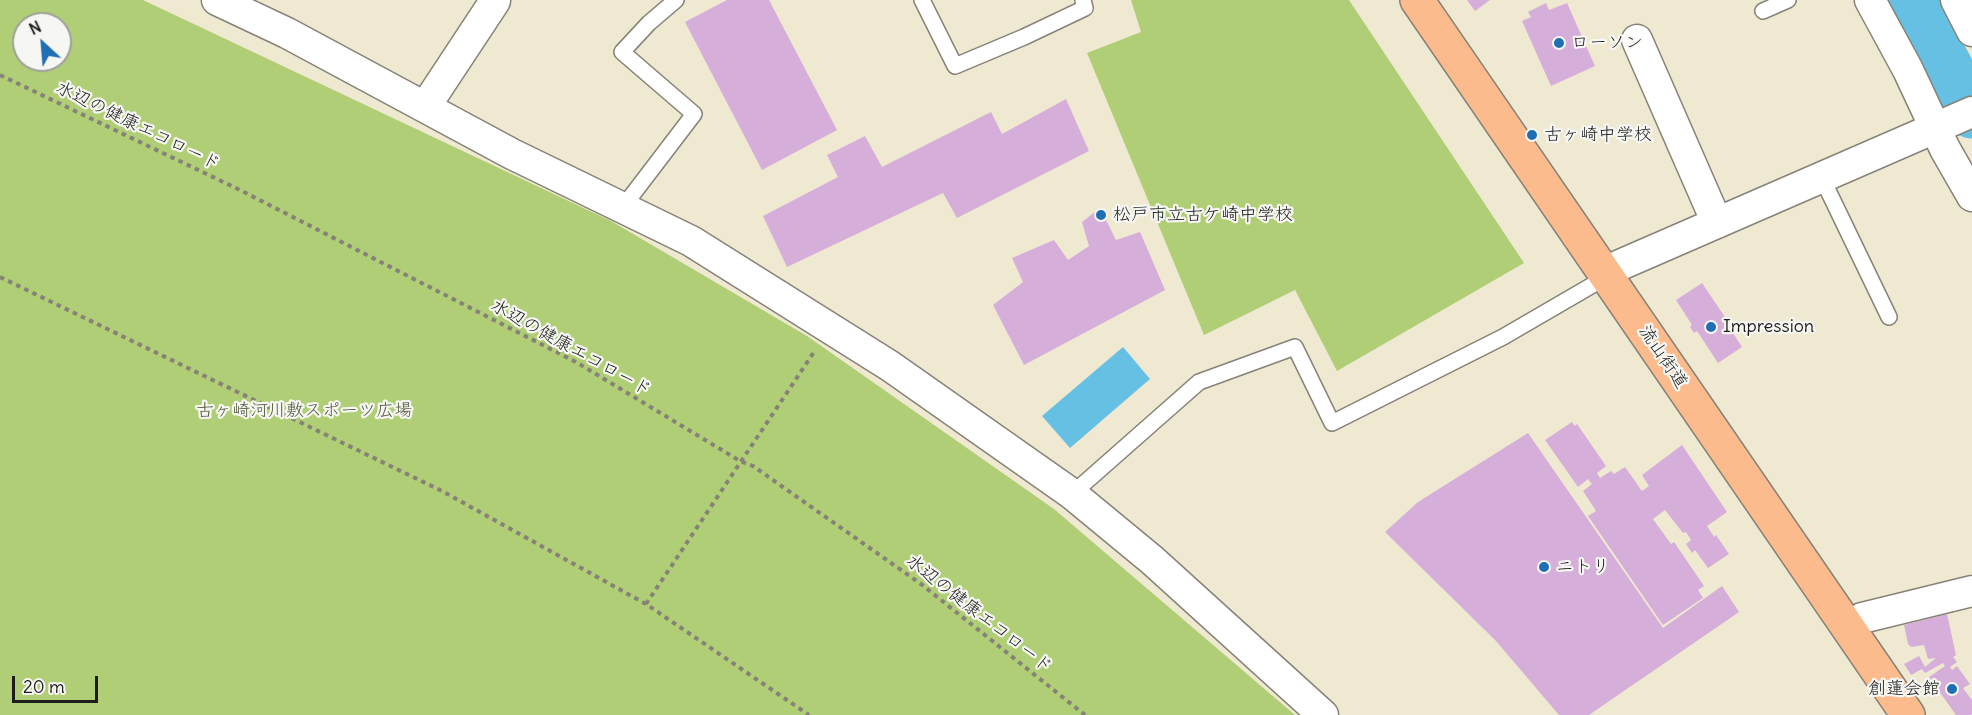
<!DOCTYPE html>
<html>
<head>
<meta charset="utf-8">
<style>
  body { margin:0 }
  #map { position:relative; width:1972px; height:715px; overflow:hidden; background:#efe9d2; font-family:Delius,sans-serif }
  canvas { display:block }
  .north { position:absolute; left:12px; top:12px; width:60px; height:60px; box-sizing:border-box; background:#f6f6f2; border:2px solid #9f9f9c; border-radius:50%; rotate:334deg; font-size:16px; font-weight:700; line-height:24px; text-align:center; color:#1c1c1c }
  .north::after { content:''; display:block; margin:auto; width:21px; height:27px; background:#1f6fb2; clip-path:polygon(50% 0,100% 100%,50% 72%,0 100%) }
  .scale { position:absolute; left:12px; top:676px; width:86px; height:27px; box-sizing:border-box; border:3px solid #1c1c1c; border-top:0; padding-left:8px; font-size:18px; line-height:21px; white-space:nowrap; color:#1c1c1c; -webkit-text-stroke:4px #f6f6f2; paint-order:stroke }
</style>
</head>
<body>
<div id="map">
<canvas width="1972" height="715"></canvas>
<div class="north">N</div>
<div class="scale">20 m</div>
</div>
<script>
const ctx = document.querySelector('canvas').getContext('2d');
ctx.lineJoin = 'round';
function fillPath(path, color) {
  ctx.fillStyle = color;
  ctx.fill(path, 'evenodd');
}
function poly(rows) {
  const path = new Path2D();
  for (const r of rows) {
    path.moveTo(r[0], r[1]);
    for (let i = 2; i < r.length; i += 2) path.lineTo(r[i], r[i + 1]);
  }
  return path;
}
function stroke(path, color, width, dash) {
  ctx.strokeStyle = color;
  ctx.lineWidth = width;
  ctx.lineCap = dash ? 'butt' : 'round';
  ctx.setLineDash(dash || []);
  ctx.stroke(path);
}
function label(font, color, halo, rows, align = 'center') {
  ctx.font = font + ' Delius,"Klee One",sans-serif';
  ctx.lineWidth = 4.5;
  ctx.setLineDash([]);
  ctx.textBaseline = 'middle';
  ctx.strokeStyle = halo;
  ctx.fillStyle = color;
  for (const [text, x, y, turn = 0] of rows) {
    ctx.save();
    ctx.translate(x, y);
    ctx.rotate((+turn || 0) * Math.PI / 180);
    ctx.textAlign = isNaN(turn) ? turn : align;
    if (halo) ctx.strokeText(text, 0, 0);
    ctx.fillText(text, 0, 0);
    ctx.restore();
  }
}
fillPath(poly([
  [0,0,143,0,611,221,807,336,1054,509,1295,715,0,715],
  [24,24,60,24,60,60,24,60],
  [1131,0,1349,0,1524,263,1337,371,1295,290,1204,335,1087,53,1141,32]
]), '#b0ce75');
fillPath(poly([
  [1123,347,1150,379,1070,448,1042,416]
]), '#65c0e3');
stroke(poly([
  [1911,0,1972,113]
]), '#65c0e3', 51);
fillPath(poly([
  [727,0,769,0,837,130,762,170,685,22],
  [1467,0,1490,0,1475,11],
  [1546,3,1549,10,1567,3,1595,66,1551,86,1522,21,1531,17,1528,12],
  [1066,99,1089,151,957,218,943,193,787,267,763,216,838,177,827,155,865,136,882,167,991,112,1002,134],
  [1100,208,1116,240,1140,232,1165,290,1024,365,993,305,1023,282,1012,258,1054,240,1068,260,1089,246,1082,222],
  [1702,283,1735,332,1733,333,1742,347,1718,363,1697,331,1694,333,1690,327,1692,325,1676,300],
  [1572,422,1575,426,1577,424,1606,466,1597,473,1600,478,1611,471,1614,474,1625,467,1642,491,1649,486,1642,475,1682,445,1727,512,1707,526,1714,537,1716,535,1729,554,1708,568,1695,550,1692,553,1686,544,1691,540,1686,532,1683,533,1665,510,1653,519,1671,544,1674,542,1704,586,1698,590,1703,598,1663,625,1588,516,1596,511,1583,491,1592,484,1588,479,1578,487,1545,440],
  [1528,433,1663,628,1722,586,1739,612,1589,715,1559,715,1496,641,1385,532,1418,502],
  [1947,614,1956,655,1953,657,1957,662,1950,667,1952,670,1957,666,1970,684,1963,688,1972,700,1972,714,1970,715,1956,715,1929,677,1945,666,1943,663,1925,673,1922,669,1911,675,1904,664,1919,656,1925,667,1936,658,1928,659,1924,645,1911,647,1908,644,1904,625]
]), '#d6aeda');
const lane = poly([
  [922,0,955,66,1024,37,1085,8,1083,0],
  [1763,11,1788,0],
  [1822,178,1889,317],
  [623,207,694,114,622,52,649,23,676,0],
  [1072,494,1199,382,1295,347,1332,423,1503,337,1608,276]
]);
const street = poly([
  [217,0,287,33,512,154,691,241,890,366,1072,494,1152,560,1323,715],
  [1870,0,1908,70,1945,149,1972,196],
  [1956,0,1972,31],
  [1637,40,1717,223],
  [425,107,495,1,494,0],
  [1604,272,1972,112],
  [1848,627,1862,618,1972,591]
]);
const primary = poly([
  [1417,0,1908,715]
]);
stroke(lane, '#868277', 18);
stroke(street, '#868277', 33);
stroke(primary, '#868277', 36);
stroke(poly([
  [0,75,240,190,576,362,740,461,753,466,921,584,1085,715],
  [0,277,442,491,646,604,809,715],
  [646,604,814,352]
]), '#868277', 4, [4.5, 4.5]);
stroke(lane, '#fff', 15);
stroke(street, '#fff', 30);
stroke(primary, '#fbbb8c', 33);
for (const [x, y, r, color] of [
  [1559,43,6,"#1f6fb2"],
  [1532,135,6,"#1f6fb2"],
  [1101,215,6,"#1f6fb2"],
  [1711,327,6,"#1f6fb2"],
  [1544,567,6,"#1f6fb2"],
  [1952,689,6,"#1f6fb2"]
]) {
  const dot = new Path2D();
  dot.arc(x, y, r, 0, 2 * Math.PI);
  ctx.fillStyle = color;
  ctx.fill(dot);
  stroke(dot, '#f6f6f2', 2);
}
label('18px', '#1c1c1c', '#f6f6f2', [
  ["ローソン",1571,43],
  ["古ヶ崎中学校",1544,135],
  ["松戸市立古ケ崎中学校",1113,215],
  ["Impression",1723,327],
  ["ニトリ",1556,567],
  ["創蓮会館",1940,689,"right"]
], 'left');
label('18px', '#1c1c1c', '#f6f6f2', [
  ["水辺の健康エコロード",138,126,26],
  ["水辺の健康エコロード",571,348,29],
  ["流山街道",1663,357,56],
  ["水辺の健康エコロード",979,614,38]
]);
label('18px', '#505a3b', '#f6f6f2', [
  ["古ヶ崎河川敷スポーツ広場",304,411]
]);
</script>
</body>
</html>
